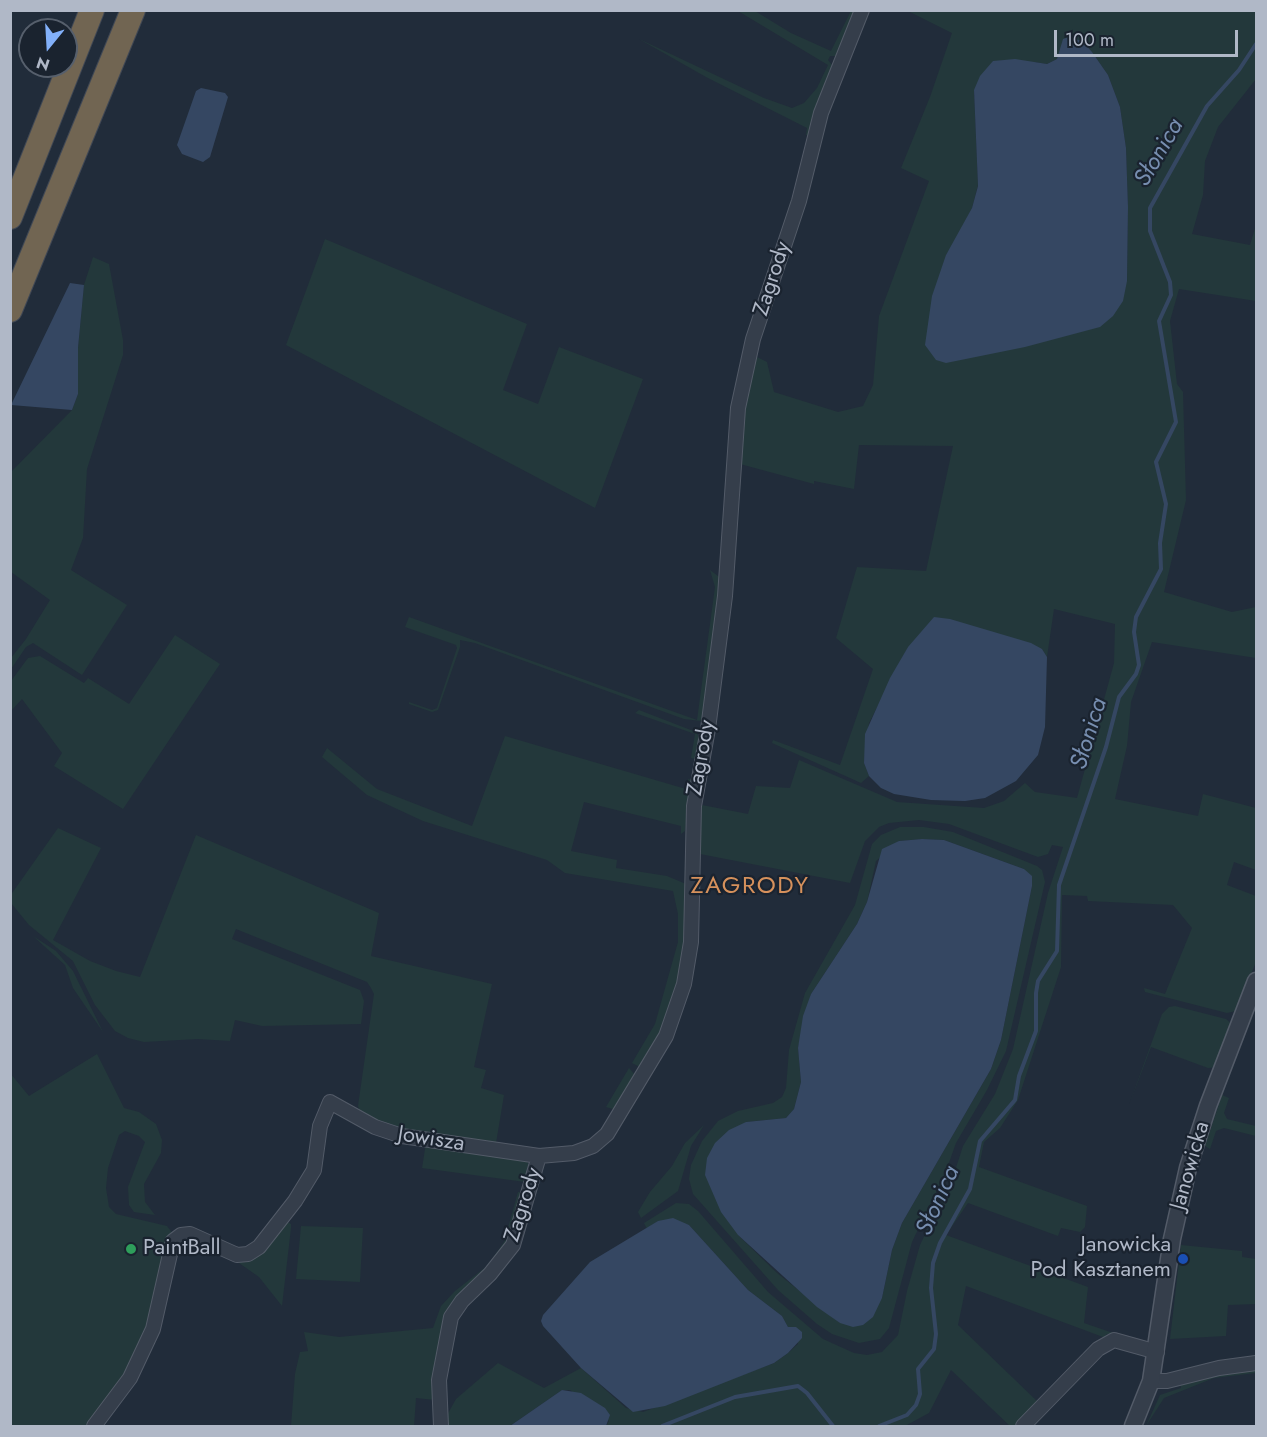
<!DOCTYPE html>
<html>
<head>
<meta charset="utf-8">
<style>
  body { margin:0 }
  #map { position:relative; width:1267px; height:1437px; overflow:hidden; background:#212c3a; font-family:Jost,sans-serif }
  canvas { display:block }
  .frame { position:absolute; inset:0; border:12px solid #b0b8c7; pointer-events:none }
  .north { position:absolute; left:18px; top:18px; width:60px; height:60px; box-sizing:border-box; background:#1a232f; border:2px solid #565f6c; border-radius:50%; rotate:198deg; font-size:16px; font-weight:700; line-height:24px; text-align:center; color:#b0b8c7 }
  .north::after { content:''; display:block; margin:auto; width:21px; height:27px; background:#82b0fa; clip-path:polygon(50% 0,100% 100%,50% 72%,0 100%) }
  .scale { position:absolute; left:1054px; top:30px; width:184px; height:27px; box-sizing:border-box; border:3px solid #b0b8c7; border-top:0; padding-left:8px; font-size:18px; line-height:21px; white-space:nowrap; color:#b0b8c7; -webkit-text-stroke:4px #1a232f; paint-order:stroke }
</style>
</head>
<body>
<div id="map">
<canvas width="1267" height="1437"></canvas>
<div class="frame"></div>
<div class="north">N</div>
<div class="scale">100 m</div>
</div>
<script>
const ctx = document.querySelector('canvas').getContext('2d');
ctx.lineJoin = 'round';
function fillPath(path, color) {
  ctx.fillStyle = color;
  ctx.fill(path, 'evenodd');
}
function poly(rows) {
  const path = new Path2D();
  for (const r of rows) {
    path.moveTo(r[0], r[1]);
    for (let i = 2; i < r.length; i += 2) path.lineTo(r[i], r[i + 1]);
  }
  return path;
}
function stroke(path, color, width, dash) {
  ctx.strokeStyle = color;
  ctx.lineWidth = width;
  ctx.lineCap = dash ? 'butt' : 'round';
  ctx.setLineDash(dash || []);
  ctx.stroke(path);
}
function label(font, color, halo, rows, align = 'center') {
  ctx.font = font + ' Jost,sans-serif';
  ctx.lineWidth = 4.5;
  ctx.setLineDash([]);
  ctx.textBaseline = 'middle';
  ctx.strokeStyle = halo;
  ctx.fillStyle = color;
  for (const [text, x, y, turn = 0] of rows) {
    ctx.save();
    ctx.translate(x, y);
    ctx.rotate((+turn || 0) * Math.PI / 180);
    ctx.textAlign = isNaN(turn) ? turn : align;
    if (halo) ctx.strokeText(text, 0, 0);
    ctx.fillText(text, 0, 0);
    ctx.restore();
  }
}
fillPath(poly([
  [738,11,755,11,791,33,831,51,851,11,857,11,837,56,830,56,828,60,833,66,810,135,806,135,807,128,706,77,639,39,764,98,792,108,804,103,817,88,828,65],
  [908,11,1256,11,1256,79,1218,127,1205,161,1203,195,1192,234,1250,245,1256,225,1256,301,1179,289,1170,321,1177,384,1183,392,1186,500,1164,592,1232,612,1256,607,1256,658,1152,642,1131,702,1127,746,1115,799,1198,816,1203,794,1256,808,1256,870,1234,862,1227,885,1256,896,1256,962,1236,1011,1227,1013,1145,992,1144,988,1165,994,1192,928,1173,905,1088,901,1087,896,1062,895,1061,967,1018,1100,1000,1128,984,1142,979,1167,1087,1206,1085,1227,1080,1232,1061,1228,1058,1236,968,1203,946,1235,1088,1287,1084,1323,1145,1344,1107,1334,1105,1336,1112,1339,1086,1354,1103,1337,966,1286,958,1325,1039,1403,1019,1426,1010,1426,951,1370,929,1413,905,1426,606,1426,609,1421,570,1390,562,1390,510,1426,445,1426,447,1415,456,1399,498,1363,544,1388,581,1368,626,1408,643,1412,774,1363,788,1353,798,1344,796,1327,788,1327,782,1316,748,1290,689,1225,658,1221,647,1229,644,1223,676,1203,689,1204,698,1211,768,1292,823,1339,854,1353,867,1355,882,1352,898,1335,907,1291,920,1245,954,1174,963,1146,995,1094,1013,1049,1048,893,1063,847,1052,845,1048,854,1038,857,949,824,919,820,889,823,879,827,865,841,850,883,700,854,699,807,702,805,748,814,756,786,790,788,799,760,897,802,984,808,1004,801,1025,783,1035,792,1077,798,1114,663,1115,624,1054,609,1047,657,1042,649,908,647,869,723,864,763,869,776,861,783,772,743,773,740,840,765,873,669,836,638,857,567,926,571,953,446,859,445,854,489,814,481,814,484,740,464,744,409,755,356,767,362,774,392,838,412,863,406,873,385,879,316,929,181,901,168,930,97,952,33],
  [1061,50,1092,52,1108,75,1120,107,1126,148,1128,207,1127,281,946,255,962,231,972,208,978,185,974,90,1034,62,1047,64,1057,59],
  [325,239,527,324,503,390,538,404,559,347,643,379,595,508,286,345],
  [93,257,109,264,123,340,123,355,87,469,83,538,71,570,127,605,82,675,33,643,26,647,11,669,11,658,26,639,50,600,11,572,11,472,72,410,78,394,78,348,84,285],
  [710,570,722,579,704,719,701,721,684,719,475,643,460,640,460,647,438,710,432,712,409,704,409,702,432,710,437,708,457,648,456,645,405,627,409,617,697,720,715,587],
  [175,635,220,664,123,809,54,766,62,753,22,699,11,711,11,681,28,658,40,656,84,683,88,678,129,704],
  [639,710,696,732,700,739,697,759,691,758,695,734,635,713],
  [505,736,686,789,688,779,692,780,685,831,681,834,681,826,584,802,571,851,617,860,616,868,667,876,686,884,688,917,681,980,668,1020,640,1067,632,1063,655,1024,678,942,678,914,673,891,565,873,547,860,423,821,367,795,322,757,327,748,377,789,472,826],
  [900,827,924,827,953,832,1037,866,1042,870,1045,882,1006,1051,987,1090,956,1143,945,1174,912,1242,889,1328,880,1339,859,1343,832,1334,817,1324,778,1290,693,1194,689,1179,691,1165,702,1141,718,1121,738,1111,773,1103,782,1097,786,1088,789,1050,805,993,855,905,872,844,881,835],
  [922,839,944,840,1024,869,1032,886,1001,1040,991,1069,902,1223,892,1250,882,1298,840,1323,777,1273,738,1235,746,1122,786,1118,794,1109,801,1082,798,1048,811,994,857,924,867,902,876,861,899,841],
  [58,828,101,848,53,940,90,961,116,971,140,977,196,835,379,913,371,956,492,984,474,1067,486,1070,481,1088,504,1095,496,1143,485,1140,476,1143,401,1133,361,1114,358,1106,374,994,371,988,367,982,236,929,232,939,360,990,364,1001,361,1024,262,1026,235,1020,230,1041,198,1039,144,1042,128,1038,115,1031,95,1005,73,961,29,925,11,903,10,896],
  [33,936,56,951,73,971,103,1032,73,988,65,965],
  [1175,1006,1226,1019,1233,1025,1217,1067,1208,1068,1151,1047,1129,1105,1162,1014,1169,1007],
  [97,1054,124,1108,139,1112,156,1124,162,1140,161,1153,144,1184,145,1202,155,1215,134,1212,129,1205,128,1187,145,1142,139,1136,125,1131,119,1135,108,1168,106,1188,109,1207,116,1214,167,1226,173,1234,143,1346,91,1426,11,1426,10,1073,29,1096],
  [629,1068,635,1075,606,1124,613,1109,606,1107],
  [1222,1095,1229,1098,1224,1113,1227,1119,1256,1126,1256,1136,1224,1128,1216,1131,1210,1149,1205,1146],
  [704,1125,691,1146,678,1191,641,1218,638,1212,650,1192,672,1166,685,1143],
  [426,1143,526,1160,530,1167,525,1182,422,1168],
  [518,1192,522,1192,506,1250,459,1299,435,1400,416,1398,414,1426,291,1426,295,1374,300,1352,308,1351,304,1332,339,1337,433,1328,441,1306,455,1291,487,1266,504,1242],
  [286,1221,291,1224,291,1228,282,1306,259,1277,229,1256,241,1259],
  [301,1226,363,1228,360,1282,296,1279],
  [1181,1245,1242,1251,1242,1257,1256,1259,1256,1304,1228,1305,1226,1336,1170,1339,1179,1262,1182,1262,1183,1254,1180,1253],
  [1256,1368,1256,1373,1214,1378,1164,1398,1146,1426,1160,1395,1181,1388,1180,1383]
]), '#23383b');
fillPath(poly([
  [1069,37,1082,41,1092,52,1108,75,1120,107,1126,148,1128,207,1127,281,1123,301,1113,316,1100,327,1025,347,946,363,936,360,925,345,932,296,946,255,972,208,978,186,974,90,980,76,993,61,1015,59,1047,64,1057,59,1063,39],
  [201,88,225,93,228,97,210,157,203,162,182,154,177,145,196,91],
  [70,283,84,285,78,348,78,394,72,410,11,405],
  [934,617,950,619,1031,643,1042,649,1047,657,1045,727,1038,755,1016,781,985,798,965,801,931,800,894,794,881,788,869,776,864,763,865,734,890,678,908,647],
  [922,839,944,840,1024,869,1032,876,1032,886,1001,1040,991,1069,902,1223,892,1250,882,1298,873,1317,863,1325,853,1327,840,1323,817,1307,738,1235,721,1212,705,1175,707,1158,715,1143,729,1130,746,1122,786,1118,794,1109,801,1082,798,1048,803,1016,811,994,857,924,867,902,882,849,899,841],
  [673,1218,689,1225,748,1290,782,1316,788,1327,796,1327,802,1332,802,1338,788,1353,774,1363,665,1406,633,1412,581,1368,543,1326,541,1321,543,1315,590,1262,658,1221],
  [562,1390,581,1393,605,1408,610,1415,606,1426,510,1426]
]), '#354762');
stroke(poly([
  [662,1426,735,1397,798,1386,807,1393,833,1426],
  [879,1426,907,1415,916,1405,920,1394,918,1369,934,1349,936,1334,931,1288,933,1263,940,1243,970,1189,980,1141,1015,1100,1019,1076,1036,1031,1036,993,1038,981,1057,951,1059,885,1106,747,1119,697,1136,674,1139,665,1134,632,1136,617,1161,569,1160,543,1166,504,1156,462,1176,422,1159,321,1171,295,1170,282,1150,231,1150,208,1207,106,1239,70,1256,44]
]), '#354762', 4);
const minor = poly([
  [1151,1381,1167,1381,1219,1368,1256,1363],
  [94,1426,130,1378,153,1329,173,1241,181,1235,190,1234,237,1255,248,1254,259,1247,295,1201,314,1170,320,1126,330,1102,375,1127,402,1136,539,1156,574,1153,593,1146,607,1134,666,1036,684,984,691,942,694,806,708,729,725,596,738,408,753,339,799,201,821,113,862,10],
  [441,1426,439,1380,451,1317,462,1301,490,1274,513,1245,539,1156],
  [1023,1426,1098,1349,1114,1340,1157,1352]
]);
const tertiary = poly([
  [1133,1426,1151,1381,1172,1239,1188,1168,1208,1106,1256,981]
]);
const motorway = poly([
  [10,217,92,10],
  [10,310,133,10]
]);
stroke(minor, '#535b68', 16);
stroke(tertiary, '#535b68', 19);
stroke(motorway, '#404855', 26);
stroke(minor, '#353e4b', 14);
stroke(tertiary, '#353e4b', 16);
stroke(motorway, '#716552', 24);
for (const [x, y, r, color] of [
  [131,1249,6,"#2e9e5b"],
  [1183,1259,6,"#1a4fb4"]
]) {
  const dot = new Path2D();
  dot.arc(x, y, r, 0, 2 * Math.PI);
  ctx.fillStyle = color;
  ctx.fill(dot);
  stroke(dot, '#1a232f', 2);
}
label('22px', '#b0b8c7', '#1a232f', [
  ["Zagrody",773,279,-72],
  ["Zagrody",702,758,-80],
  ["Jowisza",431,1140,9],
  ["Janowicka",1191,1166,-74],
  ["Zagrody",524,1205,-72]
]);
label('22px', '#b0b8c7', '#1a232f', [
  ["Janowicka",1171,1246],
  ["Pod Kasztanem",1171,1271],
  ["PaintBall",143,1249,"left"]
], 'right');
label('italic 24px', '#778eb0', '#1a232f', [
  ["Słonica",1160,153,-60],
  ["Słonica",1090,734,-73],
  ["Słonica",939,1201,-66]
]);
ctx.letterSpacing = '1.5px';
label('24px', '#d6915c', '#1a232f', [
  ["ZAGRODY",750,887]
]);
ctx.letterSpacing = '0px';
</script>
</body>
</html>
